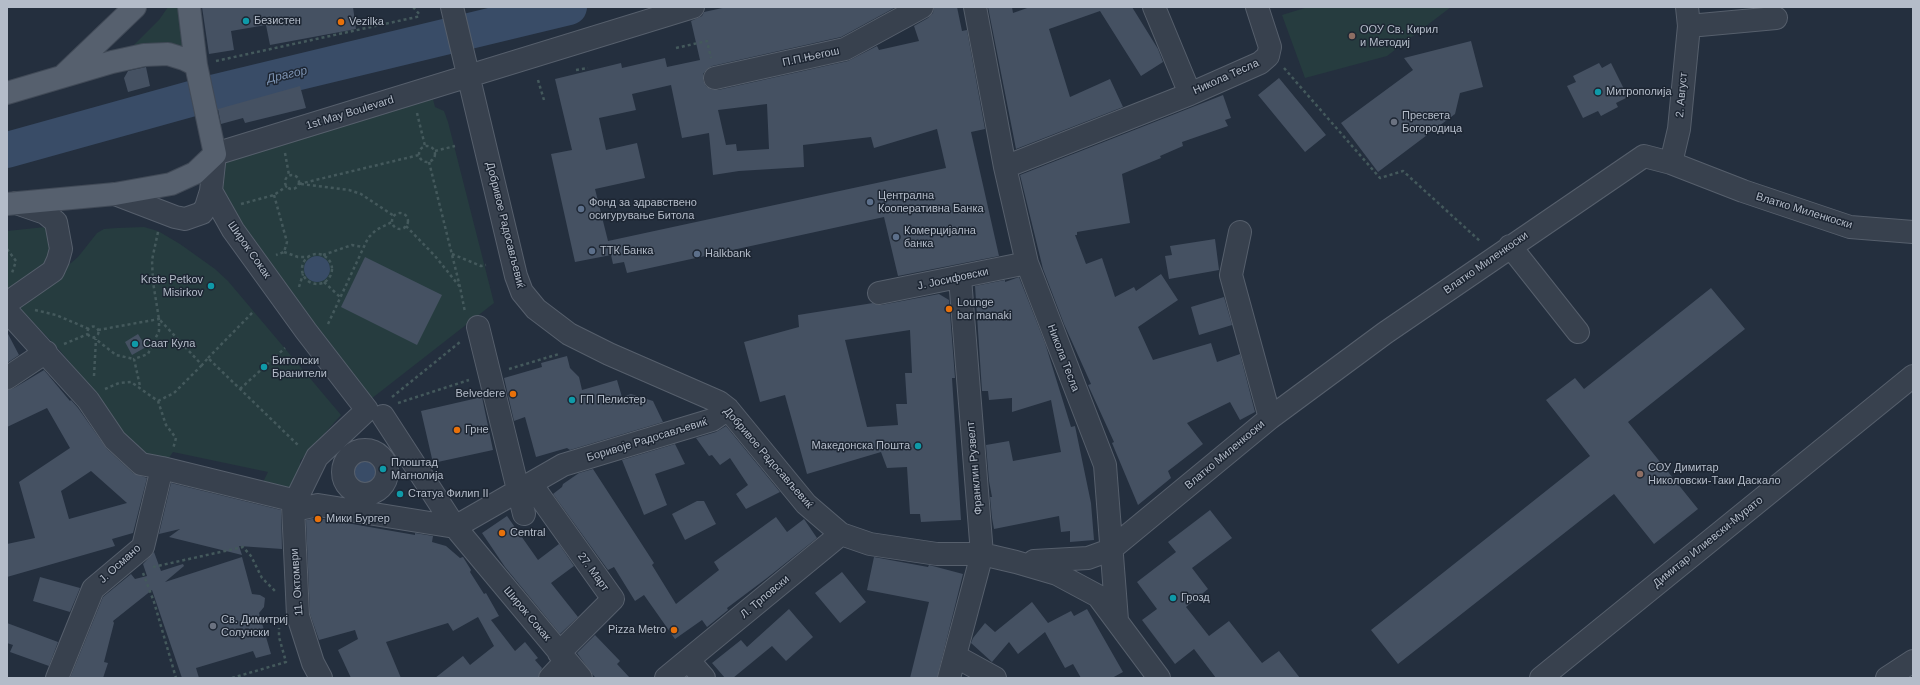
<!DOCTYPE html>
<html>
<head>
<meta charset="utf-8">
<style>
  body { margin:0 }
  #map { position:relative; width:1920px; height:685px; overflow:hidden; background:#242f3e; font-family:Arial,sans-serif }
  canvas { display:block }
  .frame { position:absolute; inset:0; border:8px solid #b4bcc9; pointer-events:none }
</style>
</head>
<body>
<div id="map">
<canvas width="1920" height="685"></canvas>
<div class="frame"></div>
</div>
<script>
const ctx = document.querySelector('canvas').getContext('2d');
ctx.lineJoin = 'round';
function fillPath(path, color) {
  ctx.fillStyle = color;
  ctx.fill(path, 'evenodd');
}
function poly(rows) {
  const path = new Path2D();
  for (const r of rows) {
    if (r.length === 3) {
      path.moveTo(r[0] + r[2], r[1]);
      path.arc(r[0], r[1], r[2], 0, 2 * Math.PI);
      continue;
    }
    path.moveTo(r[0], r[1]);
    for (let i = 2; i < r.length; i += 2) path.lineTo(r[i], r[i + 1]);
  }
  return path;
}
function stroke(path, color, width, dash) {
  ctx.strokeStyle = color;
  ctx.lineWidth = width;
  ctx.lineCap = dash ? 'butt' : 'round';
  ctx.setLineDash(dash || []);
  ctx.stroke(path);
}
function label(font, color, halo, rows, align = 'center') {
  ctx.font = font + ' Arial,sans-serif';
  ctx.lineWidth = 3;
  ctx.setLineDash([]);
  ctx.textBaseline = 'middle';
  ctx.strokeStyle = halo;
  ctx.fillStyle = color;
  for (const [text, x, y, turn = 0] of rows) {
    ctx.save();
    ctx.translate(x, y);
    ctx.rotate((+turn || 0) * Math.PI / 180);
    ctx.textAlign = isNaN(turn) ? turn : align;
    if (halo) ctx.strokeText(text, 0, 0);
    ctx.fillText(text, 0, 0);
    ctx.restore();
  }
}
fillPath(poly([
  [168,7,181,7,183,47,152,46,131,48,159,20],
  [1308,7,1451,7,1387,56,1305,78,1282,15],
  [430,88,435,107,444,111,448,122,494,303,371,399,211,191,215,154],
  [55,226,58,250,7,302,7,231],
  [144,227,158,231,180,244,215,269,228,281,341,415,300,461,300,470,290,487,282,490,263,482,268,472,173,452,162,468,141,464,146,453,121,433,91,388,57,347,25,314,7,305,64,269,78,257,97,233,104,229,117,228]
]), '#263c3f');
fillPath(poly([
  [317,269,13],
  [364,471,14]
]), '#394c67');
stroke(poly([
  [7,150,212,93,569,7]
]), '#394c67', 36);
fillPath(poly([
  [202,7,353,7,356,29,270,45,266,25,231,31,234,50,209,54],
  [727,7,896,7,841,37,712,66,707,69,703,74,703,80,706,86,712,90,718,90,848,61,877,46,879,50,919,41,914,26,928,18,933,13,934,7,957,7,962,31,967,30,985,129,971,132,999,256,898,276,884,217,627,273,624,262,613,264,611,255,575,262,551,154,572,150,555,79,621,63,622,68,665,58,667,67,700,60,691,21,702,16,704,12],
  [671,85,682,138,709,133,713,175,739,171,804,167,803,145,871,137,874,148,937,129,946,168,608,241,595,189,645,178,637,143,606,150,599,118,636,110,632,94],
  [767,104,769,149,737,151,736,144,726,145,718,110],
  [988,7,1012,7,1013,13,1030,7,1132,7,1158,49,1163,62,1141,76,1100,11,1049,29,1070,97,1110,79,1123,107,1016,149],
  [1471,41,1483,87,1460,93,1455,114,1378,172,1341,123,1413,70,1404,58],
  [1599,63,1602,68,1611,63,1628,97,1616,103,1618,107,1601,116,1598,111,1583,118,1567,86,1576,82,1573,76],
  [146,67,150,86,128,92,124,78,128,71],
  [1279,78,1326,135,1305,152,1258,95],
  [300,86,306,108,245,123,243,118,221,124,218,109],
  [1223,95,1231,118,1225,120,1228,126,1182,142,1183,146,1160,156,1161,158,1122,174,1130,223,1077,232,1077,235,1075,235,1086,264,1102,258,1115,297,1134,287,1136,291,1161,274,1178,300,1138,327,1153,360,1211,343,1217,362,1240,354,1255,412,1240,420,1230,402,1187,423,1203,444,1168,471,1171,478,1138,505,1112,443,1114,442,1088,385,1091,384,1064,324,1043,269,1020,175],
  [1215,239,1219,270,1169,279,1165,256,1172,255,1170,246],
  [365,257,442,295,417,345,341,307],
  [1019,277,1045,343,1071,427,1075,426,1091,503,1094,540,1070,542,1070,531,1061,532,1059,516,994,529,992,518,990,497,992,497,989,481,986,445,1009,441,1013,461,1061,452,1051,400,1012,412,1012,398,989,400,988,391,982,391,975,286,1005,280,1005,282],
  [1711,288,1745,329,1628,422,1698,509,1654,544,1614,494,1398,664,1371,630,1590,456,1546,400,1575,378,1584,389],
  [939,294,949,300,955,378,952,378,961,520,921,522,920,514,910,514,907,467,887,468,881,452,807,474,785,395,760,402,744,342,799,327,798,315,873,303,881,305],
  [910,330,912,373,905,373,907,404,896,404,898,425,867,427,845,340],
  [1224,297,1232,325,1199,335,1191,307],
  [7,332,19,355,7,363],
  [138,334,146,347,132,355,125,342],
  [567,356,570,368,579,377,582,390,617,380,622,397,631,394,653,401,663,422,570,450,567,448,536,457,525,417,514,421,504,378,542,367,541,363],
  [44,370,70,401,71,400,78,408,107,449,133,473,147,478,133,533,112,539,115,546,7,577,7,544,35,538,19,482,70,448,47,408,7,427,7,390,14,388],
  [91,471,127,503,69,519,61,491],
  [482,397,493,450,433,463,421,411],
  [726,426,780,492,746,509,736,494,748,485,730,458,720,465,712,455,709,456,696,438,716,432],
  [675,444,685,464,655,474,667,505,644,515,622,460],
  [593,469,654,563,652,565,676,604,719,570,714,562,776,517,787,532,804,519,817,538,767,578,727,608,728,610,707,627,702,620,675,639,644,595,635,601,614,567,608,570,553,494,562,487,563,484,579,473],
  [171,483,281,510,282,549,239,546,242,555,169,537,180,529,159,534],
  [697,501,704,501,716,524,685,540,672,514],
  [1210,510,1232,538,1192,568,1208,589,1186,607,1209,636,1229,621,1262,663,1279,651,1300,678,1216,678,1194,649,1175,664,1142,620,1157,609,1137,582,1176,552,1168,542],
  [507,516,538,560,559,544,574,566,551,583,578,617,560,634,505,567,482,533],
  [318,518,415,535,415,533,433,536,432,542,446,546,460,558,463,557,471,570,470,572,484,594,486,593,499,616,491,620,515,651,525,642,538,658,535,660,542,668,538,677,435,678,463,656,470,665,494,646,478,617,453,631,448,623,386,642,401,678,351,678,338,650,358,639,355,630,319,640,310,614,306,520],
  [154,552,161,571,183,564,184,566,165,582,242,557,252,594,260,595,265,598,264,607,259,613,271,654,256,658,253,651,196,668,199,678,182,678,152,590,113,621,114,623,104,662,108,663,103,678,70,678,103,597,131,574,135,579,147,576,143,564],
  [874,557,928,567,929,565,963,574,937,678,910,678,929,602,867,590],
  [842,572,866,602,840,623,815,593],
  [40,577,80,588,70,612,33,601],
  [1032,602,1048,623,1071,611,1074,616,1087,609,1123,672,1112,678,1081,678,1073,664,1065,668,1045,632,1018,654,1009,642,992,662,971,643,973,638,985,623,995,632],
  [789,609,813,637,786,661,772,646,733,678,725,678,712,663,741,640,747,647],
  [7,623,58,642,49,666,10,652,13,645,7,643],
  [595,635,620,661,617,664,630,678,596,678,593,675,577,653]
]), '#455162');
const minor = poly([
  [452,7,516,276,522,292,536,309,569,334,609,354,719,402,728,409,806,504,841,534,870,544,937,554,982,554,1016,562,1057,574,1098,596,1159,678],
  [975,7,1005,167,1027,263,1105,465,1117,620],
  [1154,7,1190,94],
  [1689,26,1776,18],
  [715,78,845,49,922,7],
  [1671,163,1679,129,1689,26,1687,7],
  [1005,167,1190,94,1260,63,1268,56,1270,47,1257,7],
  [115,194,175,217,185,219,202,213,206,207,211,191],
  [1240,232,1231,275,1270,418],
  [1510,246,1578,332],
  [879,293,1027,263],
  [7,303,53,271,58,260,61,249,56,222,45,213,16,203],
  [7,311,88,400,115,440,141,464,162,468,296,501],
  [478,327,524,514],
  [7,378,46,352],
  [383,416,455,527,581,678],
  [365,472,22],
  [531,484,613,599,559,653],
  [304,508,318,505,455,527,563,465,712,420,728,409],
  [1034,561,1088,558,1110,550,1270,418,1385,333,1644,156,1671,163,1743,191,1850,227,1913,232],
  [955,656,995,678],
  [689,661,704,678],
  [57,678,93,589,143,547,162,468],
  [321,678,313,663,298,616,293,506,317,457,367,410,306,331,233,230,211,191,215,154,693,7],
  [550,678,566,661],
  [666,678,841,534],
  [949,678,982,554,960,278],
  [1541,678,1913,376],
  [1887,678,1913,661]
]);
const major = poly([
  [65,74,135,7],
  [7,93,112,62,144,55,168,54,184,59,196,65],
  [7,204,115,194,171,184,195,173,215,154,196,65,189,7]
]);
stroke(minor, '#565f6c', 24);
stroke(major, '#414a57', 24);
stroke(poly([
  [413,7,421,16],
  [676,48,707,41,711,58],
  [216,61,421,16],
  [1284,68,1380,178,1403,171,1481,242],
  [576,70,588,68],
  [538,80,544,100],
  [417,113,425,146],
  [427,154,8],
  [435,151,455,146],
  [285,153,289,175],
  [429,162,460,287],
  [292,182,7],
  [299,184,419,155],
  [301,184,349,190,361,194,394,216],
  [274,195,287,242,284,252,276,255],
  [241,204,274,195,287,186],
  [400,221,8],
  [406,226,435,256,460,287,465,312],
  [158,232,152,260,153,282,159,319,202,365,208,358,299,446],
  [7,249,16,261,12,273],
  [284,252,298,257,309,257],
  [452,254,481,266,486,265],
  [317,269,15],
  [323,255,352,245,363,247],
  [324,282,340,297],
  [299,287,303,274],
  [35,310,56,315,89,329],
  [328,324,368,238,376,230,392,222],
  [93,332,5.5],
  [98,330,159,319,159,331,148,354,134,359,140,386],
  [93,337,116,355,134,359],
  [64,344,88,334],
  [208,358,254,311],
  [509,369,559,354],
  [94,376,96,339],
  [105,389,119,383,131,382,158,401,166,425,176,438,173,449],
  [240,389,285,348],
  [392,397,460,342],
  [158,401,174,393,202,365],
  [398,403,469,380],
  [153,567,243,547,251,556,262,578,276,592],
  [143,573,154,602,176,678],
  [232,678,286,662,279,637,279,628]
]), '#44595c', 2.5, [3, 3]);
stroke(minor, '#38414e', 22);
stroke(major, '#56606e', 22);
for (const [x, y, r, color] of [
  [246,21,4,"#0f9aa8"],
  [341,22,4,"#e8710a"],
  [1352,36,4,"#8d6e63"],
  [1598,92,4,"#0f9aa8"],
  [1394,122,4,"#6b7280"],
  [870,202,4,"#5c6f8a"],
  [581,209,4,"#5c6f8a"],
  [896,237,4,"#5c6f8a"],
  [592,251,4,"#5c6f8a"],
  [697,254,4,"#5c6f8a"],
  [211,286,4,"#0f9aa8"],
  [949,309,4,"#e8710a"],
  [135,344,4,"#0f9aa8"],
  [264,367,4,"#0f9aa8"],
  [513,394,4,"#e8710a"],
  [572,400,4,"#0f9aa8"],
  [457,430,4,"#e8710a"],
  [918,446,4,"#0f9aa8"],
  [383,469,4,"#0f9aa8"],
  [1640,474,4,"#8d6e63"],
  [400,494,4,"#0f9aa8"],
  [318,519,4,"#e8710a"],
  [502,533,4,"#e8710a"],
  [1173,598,4,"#0f9aa8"],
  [213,626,4,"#6b7280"],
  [674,630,4,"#e8710a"]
]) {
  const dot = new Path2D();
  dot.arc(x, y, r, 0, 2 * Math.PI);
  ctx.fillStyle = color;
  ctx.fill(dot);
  stroke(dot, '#1d2633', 1.5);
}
label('11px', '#b4bcc9', '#1d2633', [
  ["Безистен",254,21],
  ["Vezilka",349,22],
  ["ООУ Св. Кирил",1360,30],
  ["и Методиј",1360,43],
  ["Митрополија",1606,92],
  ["Пресвета",1402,116],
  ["Богородица",1402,129],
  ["Централна",878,196],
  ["Кооперативна Банка",878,209],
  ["Фонд за здравствено",589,203],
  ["осигурување Битола",589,216],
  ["Комерцијална",904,231],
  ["банка",904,244],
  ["ТТК Банка",600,251],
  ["Halkbank",705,254],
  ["Krste Petkov",203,280,"right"],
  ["Misirkov",203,293,"right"],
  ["Lounge",957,303],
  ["bar manaki",957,316],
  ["Саат Кула",143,344],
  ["Битолски",272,361],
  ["Бранители",272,374],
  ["Belvedere",505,394,"right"],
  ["ГП Пелистер",580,400],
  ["Грне",465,430],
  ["Македонска Пошта",910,446,"right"],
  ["Плоштад",391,463],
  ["Магнолија",391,476],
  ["СОУ Димитар",1648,468],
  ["Николовски-Таки Даскало",1648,481],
  ["Статуа Филип II",408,494],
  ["Мики Бургер",326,519],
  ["Central",510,533],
  ["Грозд",1181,598],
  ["Св. Димитриј",221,620],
  ["Солунски",221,633],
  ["Pizza Metro",666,630,"right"]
], 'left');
label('11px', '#b4bcc9', '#1d2633', [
  ["П.П.Његош",811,57,-12],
  ["Никола Тесла",1226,77,-24],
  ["2. Август",1682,95,-85],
  ["1st May Boulevard",350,113,-17],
  ["Влатко Миленкоски",1804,211,17],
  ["Добривое Радосављевиќ",505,225,76],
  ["Широк Сокак",249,250,55],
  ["Влатко Миленкоски",1486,263,-35],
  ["Ј. Јосифовски",953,279,-12],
  ["Никола Тесла",1063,358,69],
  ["Боривоје Радосављевиќ",647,440,-17],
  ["Влатко Миленкоски",1225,455,-40],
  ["Добривое Радосављевиќ",768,458,49],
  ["Франклин Рузвелт",975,468,-95],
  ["Димитар Илиевски-Мурато",1708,542,-39],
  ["Ј. Османо",120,564,-42],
  ["27. Март",593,572,54],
  ["11. Октомври",297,582,-94],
  ["Л. Трповски",765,597,-40],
  ["Широк Сокак",527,614,50]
]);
label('italic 12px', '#7c92b1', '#1d2633', [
  ["Драгор",287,75,-13]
]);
</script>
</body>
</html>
